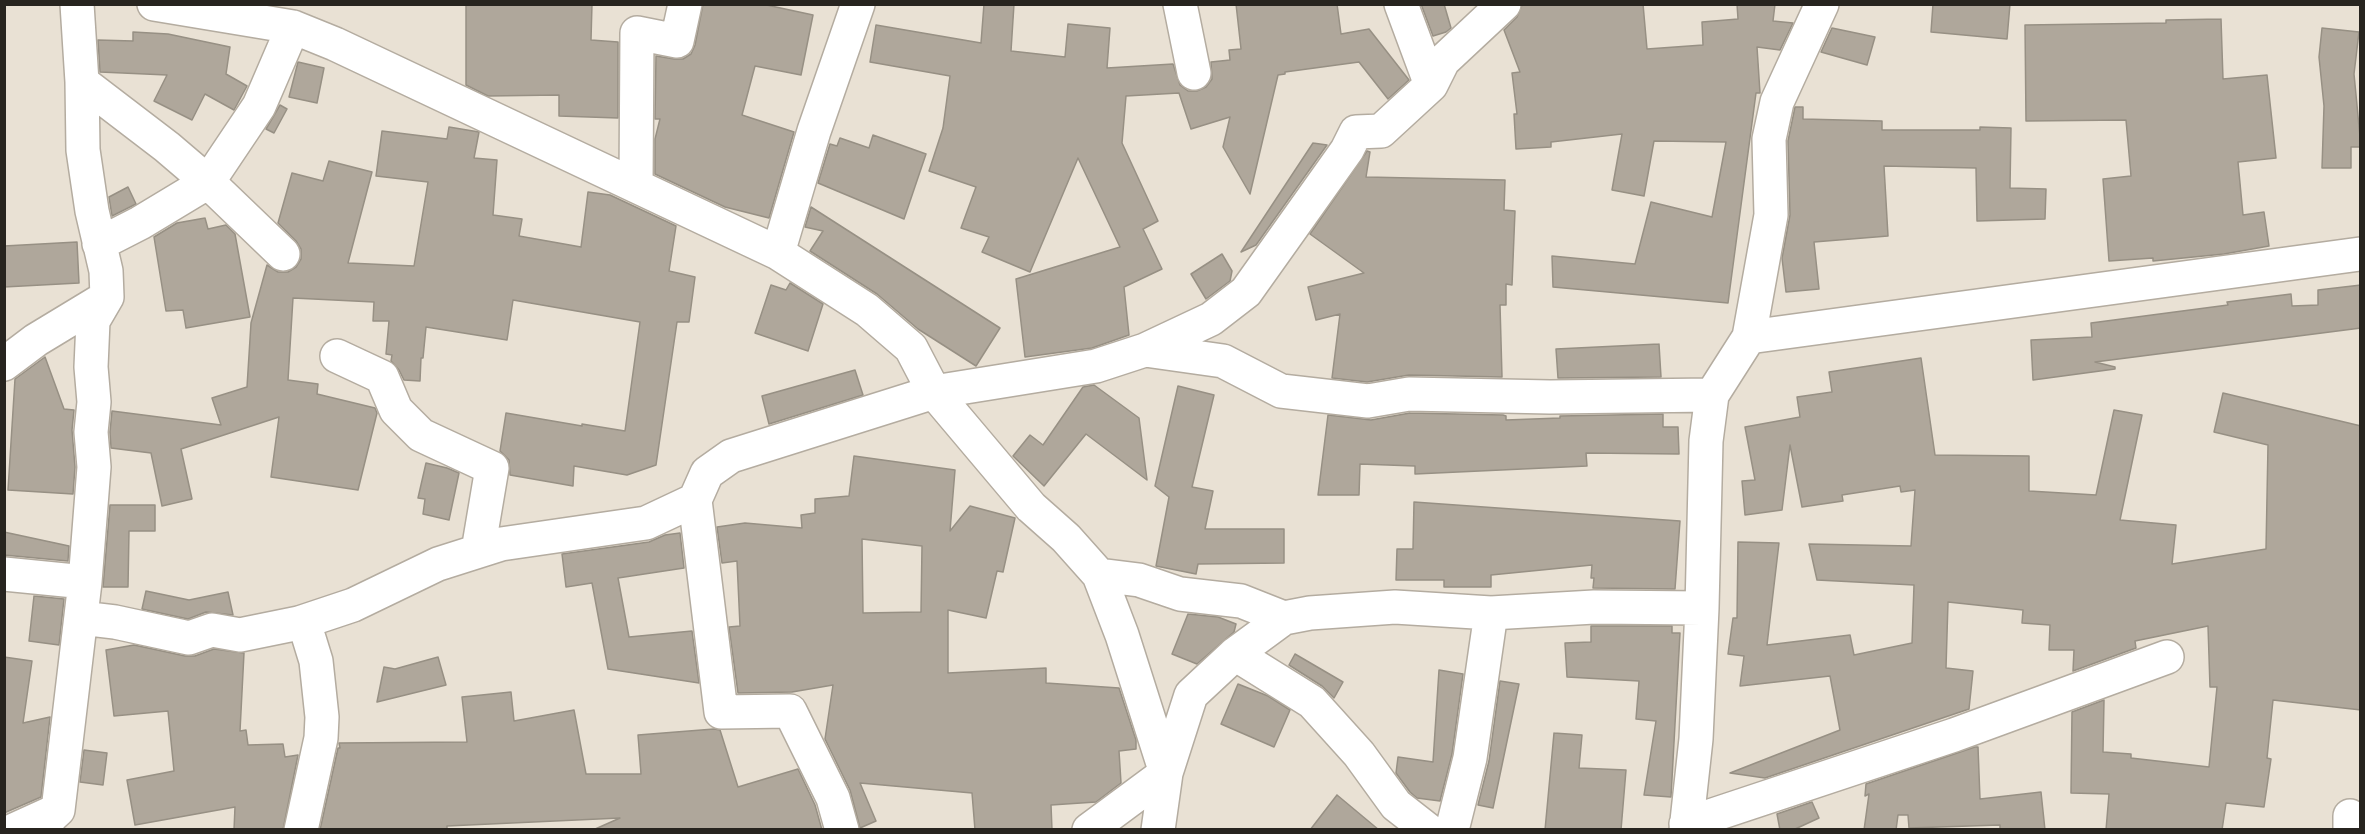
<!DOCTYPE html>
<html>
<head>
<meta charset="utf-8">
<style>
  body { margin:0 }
  #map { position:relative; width:2365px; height:834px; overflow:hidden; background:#e9e1d4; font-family:"Source Sans 3",sans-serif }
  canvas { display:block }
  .frame { position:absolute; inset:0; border:6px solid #27241f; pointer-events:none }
</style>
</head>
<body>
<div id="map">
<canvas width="2365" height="834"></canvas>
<div class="frame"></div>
</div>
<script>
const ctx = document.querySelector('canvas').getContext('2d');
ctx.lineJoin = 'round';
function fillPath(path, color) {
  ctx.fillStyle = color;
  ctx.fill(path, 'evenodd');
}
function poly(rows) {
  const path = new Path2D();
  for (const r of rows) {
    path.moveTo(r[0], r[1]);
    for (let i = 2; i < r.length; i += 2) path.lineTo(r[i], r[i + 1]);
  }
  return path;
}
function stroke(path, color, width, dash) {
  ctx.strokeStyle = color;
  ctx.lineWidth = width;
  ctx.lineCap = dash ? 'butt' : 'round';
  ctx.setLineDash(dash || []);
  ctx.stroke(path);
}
const building = poly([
  [466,4,592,4,591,40,618,42,618,118,559,116,559,95,488,96,466,85,466,4],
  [703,4,762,4,813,15,801,75,755,66,742,115,794,132,769,218,725,207,655,174,655,139,660,119,655,119,656,56,674,59,683,59,691,54,695,45,703,4],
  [984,4,1014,4,1011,51,1065,57,1068,24,1110,28,1107,68,1173,64,1180,85,1188,91,1197,91,1206,87,1212,79,1211,62,1230,60,1229,50,1241,49,1236,4,1337,4,1341,34,1369,29,1409,80,1388,99,1359,62,1285,72,1285,74,1278,75,1250,194,1223,147,1230,117,1191,129,1179,93,1126,96,1122,143,1158,221,1143,229,1162,269,1124,287,1129,335,1092,348,1025,357,1016,279,1120,247,1078,158,1030,272,982,252,989,237,961,228,976,187,929,171,943,128,950,76,870,62,876,25,981,43,984,4],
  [1421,4,1444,4,1451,28,1446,32,1433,36,1421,4],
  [1643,4,1647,49,1703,45,1702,22,1738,19,1737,4,1775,4,1773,21,1793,23,1780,50,1757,47,1760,93,1756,93,1728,303,1553,287,1552,256,1635,264,1651,202,1712,217,1726,142,1654,141,1644,196,1612,190,1622,134,1551,142,1551,147,1516,149,1514,114,1517,114,1512,73,1520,72,1504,30,1517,17,1522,5,1643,4],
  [1933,4,2010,4,2007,39,1931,32,1933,4],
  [2221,19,2223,79,2267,75,2276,158,2238,162,2243,215,2264,212,2269,246,2224,254,2153,261,2153,258,2109,261,2103,179,2131,176,2126,120,2026,121,2025,25,2166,23,2166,20,2221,19],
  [1832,28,1875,37,1867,65,1821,52,1832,28],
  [2322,28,2359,32,2354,74,2361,147,2351,147,2351,168,2322,168,2324,106,2319,57,2322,28],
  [133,32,168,34,230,47,226,74,247,86,234,110,205,94,192,120,154,101,167,75,100,72,98,40,133,41,133,32],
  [298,62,324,68,317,103,289,97,298,62],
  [280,105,287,109,274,133,266,129,280,105],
  [1795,107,1803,107,1803,119,1882,121,1882,130,1980,130,1980,127,2011,128,2010,188,2046,189,2045,219,1977,221,1976,168,1884,166,1888,236,1814,242,1819,289,1786,292,1782,258,1790,215,1788,141,1795,107],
  [449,127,479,132,474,158,497,160,493,215,522,219,519,236,581,247,588,192,610,195,676,226,669,271,695,277,689,322,677,322,656,465,627,475,574,466,573,486,510,475,509,460,500,451,506,413,582,426,582,424,625,431,640,322,513,300,507,340,426,327,423,358,421,358,420,381,404,380,399,370,391,361,392,355,386,354,389,321,373,321,374,302,293,298,288,380,318,384,317,394,375,408,377,413,358,490,271,477,279,417,181,449,192,499,162,506,151,453,111,448,110,432,112,411,221,425,212,398,247,387,251,323,267,265,278,272,288,272,296,267,301,259,301,249,296,241,278,223,292,173,323,181,329,161,372,172,348,263,414,266,428,182,376,176,382,131,447,139,449,127],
  [873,135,926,154,904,219,818,183,830,144,837,146,840,138,869,148,873,135],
  [1313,143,1327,145,1256,245,1241,252,1313,143],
  [1367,151,1370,152,1366,177,1505,180,1504,210,1515,211,1512,285,1506,284,1506,305,1500,305,1502,377,1409,375,1367,382,1332,378,1340,314,1316,320,1308,287,1364,273,1310,234,1367,151],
  [128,187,136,204,112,216,109,197,128,187],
  [811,207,1000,328,976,366,918,329,877,294,810,251,823,231,805,227,811,207],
  [205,218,208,229,226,225,235,234,250,317,186,328,183,310,166,311,154,237,177,223,205,218],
  [77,242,79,283,4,287,4,246,77,242],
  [1222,254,1232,271,1230,281,1206,299,1191,274,1222,254],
  [790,283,823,304,808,351,755,333,771,285,786,290,790,283],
  [2361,285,2361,328,2095,362,2115,367,2115,369,2033,380,2031,340,2092,337,2091,323,2228,305,2227,302,2291,294,2292,306,2318,305,2318,290,2361,285],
  [1659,344,1661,377,1558,378,1556,349,1659,344],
  [45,357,64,409,74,410,72,430,75,467,73,494,8,490,15,379,45,357],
  [1921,358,1935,455,2029,456,2029,491,2096,495,2114,410,2142,415,2120,520,2176,525,2172,564,2266,549,2268,445,2214,432,2223,393,2361,426,2361,710,2273,700,2267,758,2271,759,2264,807,2226,803,2222,830,2106,830,2109,794,2071,793,2072,712,2104,700,2103,752,2131,754,2131,758,2209,767,2217,687,2210,687,2208,626,2135,641,2136,648,2073,671,2074,650,2049,650,2050,625,2022,623,2023,610,1948,602,1946,668,1973,671,1969,709,1765,778,1730,773,1840,730,1830,676,1740,686,1744,656,1728,654,1733,618,1737,618,1738,542,1779,543,1767,645,1850,635,1854,655,1912,643,1914,585,1817,580,1809,544,1911,546,1915,490,1901,492,1900,486,1842,495,1843,501,1802,507,1790,445,1782,510,1745,515,1742,481,1755,480,1745,427,1800,417,1797,397,1832,392,1829,372,1921,358],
  [855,370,863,395,769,424,762,396,855,370],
  [1094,385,1139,418,1147,480,1086,434,1044,486,1013,456,1030,435,1043,445,1083,387,1094,385],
  [1178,386,1214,395,1192,487,1213,491,1205,529,1284,529,1284,563,1198,564,1196,574,1156,566,1169,497,1155,486,1178,386],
  [1410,413,1503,415,1506,416,1506,420,1560,418,1560,416,1663,414,1663,427,1678,427,1679,454,1586,453,1587,466,1415,474,1415,466,1360,464,1359,495,1318,495,1328,415,1371,420,1410,413],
  [854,456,955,470,950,531,970,506,1015,518,1003,572,997,571,986,618,948,610,948,673,1046,668,1046,683,1119,688,1136,740,1136,749,1119,751,1121,783,1096,802,1051,805,1052,830,975,830,972,793,860,783,876,821,860,828,850,790,825,739,833,685,792,692,738,693,729,627,740,626,737,561,722,563,717,527,745,523,802,528,801,515,815,513,815,499,849,496,854,456],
  [862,539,922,546,921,612,863,613,862,539],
  [426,463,447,468,459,473,449,520,423,514,425,499,418,498,426,463],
  [1414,502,1680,521,1675,589,1593,588,1594,578,1591,578,1592,565,1491,575,1491,587,1444,587,1444,580,1396,580,1397,549,1413,549,1414,502],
  [110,505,155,505,155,531,129,531,128,587,103,587,110,505],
  [4,532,69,546,68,561,4,555,4,532],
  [680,533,684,568,618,578,629,637,692,631,699,683,608,669,592,583,566,587,562,554,649,542,665,535,680,533],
  [146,591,189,600,228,592,233,615,206,612,188,619,142,609,146,591],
  [34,596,64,599,59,645,29,641,34,596],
  [1188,614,1218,617,1236,624,1234,632,1197,664,1172,654,1188,614],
  [1591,626,1672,626,1672,633,1680,633,1671,797,1644,795,1656,721,1636,719,1639,681,1567,677,1565,643,1591,642,1591,626],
  [134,645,185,656,195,656,214,649,244,653,240,731,246,730,248,745,283,744,285,757,298,755,283,830,234,830,235,807,135,825,127,780,174,771,168,711,114,716,106,650,134,645],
  [1295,654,1343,682,1334,698,1322,686,1289,665,1295,654],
  [4,657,32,661,23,723,50,717,41,797,4,813,4,657],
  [438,657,446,685,377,702,384,667,395,669,438,657],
  [1439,670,1463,674,1452,754,1440,801,1417,798,1410,792,1396,773,1398,757,1433,762,1439,670],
  [1500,681,1519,684,1493,808,1478,805,1489,761,1500,681],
  [1238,684,1268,696,1290,710,1274,747,1221,724,1238,684],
  [511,692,514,721,574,710,586,774,641,774,638,735,714,729,720,730,738,787,798,769,815,805,822,830,593,830,620,818,447,826,447,830,320,830,338,748,340,748,339,743,467,742,462,697,511,692],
  [1554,733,1582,735,1579,768,1626,770,1621,830,1545,830,1554,733],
  [1975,747,1978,747,1980,799,2041,792,2045,830,2000,830,2000,825,1909,828,1908,815,1898,815,1896,830,1864,830,1869,794,1865,796,1866,784,1975,747],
  [84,750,107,753,103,785,80,782,84,750],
  [1337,795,1379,830,1310,830,1337,795],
  [1812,802,1819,818,1793,830,1780,830,1777,814,1812,802]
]);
fillPath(building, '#afa79b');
stroke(building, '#979084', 1.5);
const minor = poly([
  [154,4,293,27,335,44,778,253,867,310,911,348,934,392,1031,507,1066,538,1099,575,1139,580,1180,594,1241,601,1284,618],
  [1180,4,1194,73],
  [1401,4,1431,85],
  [82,82,167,147,208,182,283,254],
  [636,185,637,33,677,41,685,4],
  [99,244,140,223,208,182,259,106,293,27],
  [778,253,814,131,858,4],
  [1749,337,2360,254],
  [1145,350,1223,361,1281,391,1368,401,1409,394,1550,397,1712,395],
  [337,356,382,377,396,410,421,435,492,468,478,551],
  [4,364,36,340,107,297],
  [695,500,721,712,790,711,833,798,842,830],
  [4,574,85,582],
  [1099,575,1122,635,1166,773,1158,830],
  [81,618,115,622,189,638,212,630,240,635,299,623,353,605,438,564,501,544,646,523,695,500,707,473,731,456,934,392,1096,366,1145,350,1211,319,1246,292,1347,150,1356,132,1381,131,1431,85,1443,61,1504,4],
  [1235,654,1312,702,1359,754,1396,805,1428,830],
  [1686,824,1954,735,2167,657],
  [14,830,58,810],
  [47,830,47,820,58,810,85,582,94,467,91,432,94,402,91,367,93,321,107,297,106,271,92,211,83,150,82,82,77,4],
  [301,830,321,738,322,717,316,661,304,622],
  [1089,830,1166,773,1191,695,1235,654,1284,618,1310,613,1395,607,1491,613,1594,607,1702,608],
  [1452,830,1470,758,1491,613],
  [1686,830,1696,739,1702,608,1706,441,1712,395,1749,337,1771,215,1769,139,1777,102,1822,4],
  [2350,830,2350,816]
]);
stroke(minor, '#b4aca0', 36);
stroke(minor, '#fff', 33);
</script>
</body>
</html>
